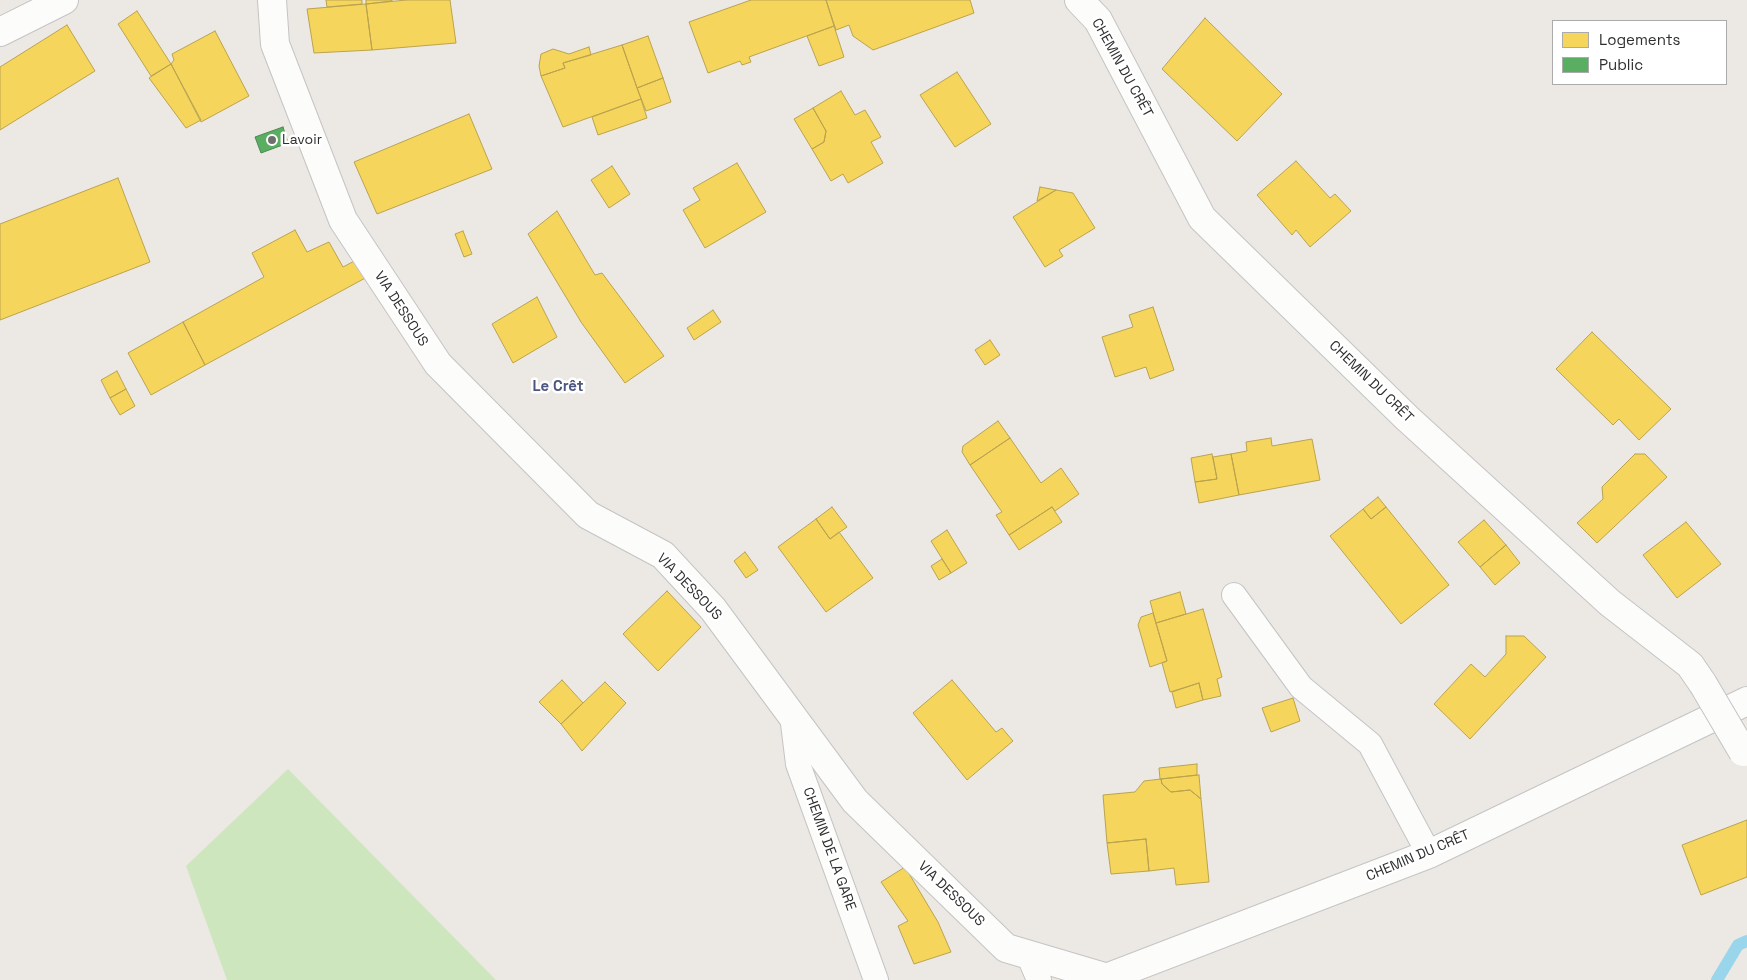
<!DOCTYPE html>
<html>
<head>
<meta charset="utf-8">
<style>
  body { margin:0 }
  #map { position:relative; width:1747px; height:980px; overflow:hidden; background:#ece8e4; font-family:"Space Grotesk",sans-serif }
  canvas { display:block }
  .legend { position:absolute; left:1552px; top:20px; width:175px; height:65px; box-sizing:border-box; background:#fff; border:1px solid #ababab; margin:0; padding:6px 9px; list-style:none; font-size:15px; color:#2e2e2e }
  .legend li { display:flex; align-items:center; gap:10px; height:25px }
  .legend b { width:25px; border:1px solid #ababab }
</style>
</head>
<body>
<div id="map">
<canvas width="1747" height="980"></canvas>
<ul class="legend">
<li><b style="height:14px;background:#f6d55c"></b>Logements</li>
<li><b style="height:14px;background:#5aae61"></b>Public</li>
</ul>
</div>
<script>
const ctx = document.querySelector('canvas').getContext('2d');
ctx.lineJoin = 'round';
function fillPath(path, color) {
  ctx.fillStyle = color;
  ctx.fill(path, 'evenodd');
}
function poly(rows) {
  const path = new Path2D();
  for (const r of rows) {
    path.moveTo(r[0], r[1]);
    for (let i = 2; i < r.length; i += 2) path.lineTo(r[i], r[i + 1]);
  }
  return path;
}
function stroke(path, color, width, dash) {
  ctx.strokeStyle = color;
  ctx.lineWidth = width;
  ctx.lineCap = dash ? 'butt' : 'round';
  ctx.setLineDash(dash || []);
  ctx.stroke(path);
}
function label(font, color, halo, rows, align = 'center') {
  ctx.font = font + ' "Space Grotesk",sans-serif';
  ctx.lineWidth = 5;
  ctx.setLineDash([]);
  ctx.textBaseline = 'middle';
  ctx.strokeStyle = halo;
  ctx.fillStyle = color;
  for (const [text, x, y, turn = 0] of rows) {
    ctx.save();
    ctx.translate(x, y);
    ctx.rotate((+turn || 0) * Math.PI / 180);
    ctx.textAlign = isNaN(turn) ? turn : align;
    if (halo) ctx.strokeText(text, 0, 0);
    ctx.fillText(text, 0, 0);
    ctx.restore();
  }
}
fillPath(poly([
  [288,769,496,980,227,980,186,866]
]), '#cee6be');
const homes = poly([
  [326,0,362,0,362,4,327,7,326,0],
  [366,0,392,0,392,1,366,4,366,0],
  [406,0,450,0,456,43,372,50,366,4,406,0],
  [751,0,826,0,834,26,749,57,751,62,742,65,740,61,708,73,689,22,751,0],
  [826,0,970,0,974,13,873,50,853,36,849,25,836,30,826,0],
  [366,4,372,50,314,53,307,9,366,4],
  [137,11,171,64,151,76,118,24,137,11],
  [1205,18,1282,94,1237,141,1162,69,1205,18],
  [67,25,95,71,0,130,0,67,67,25],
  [834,26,844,57,819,66,807,36,834,26],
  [215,31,249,96,201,122,171,64,174,60,172,54,215,31],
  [648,36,663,78,637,88,622,45,648,36],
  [622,45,641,99,563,127,541,76,565,68,563,63,622,45],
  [589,47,591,55,563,63,565,68,541,76,539,66,541,54,553,49,569,54,589,47],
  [171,64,201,120,186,128,149,78,171,64],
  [957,72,991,124,955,147,920,95,957,72],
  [663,78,671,102,646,111,637,88,663,78],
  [841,91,855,115,865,110,881,137,871,142,883,163,848,183,843,174,831,181,812,149,824,142,826,131,813,108,841,91],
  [641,99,647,118,598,135,592,117,641,99],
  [813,108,826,131,824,142,812,149,794,119,813,108],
  [469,114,492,169,377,214,354,162,469,114],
  [1296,161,1330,198,1335,194,1351,211,1310,247,1296,230,1292,235,1257,195,1296,161],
  [737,163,766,212,705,248,683,210,700,200,693,188,737,163],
  [612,166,630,194,609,208,591,180,612,166],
  [118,178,150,262,0,320,0,224,118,178],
  [1040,187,1056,190,1037,201,1040,187],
  [1056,190,1073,193,1095,228,1059,250,1063,256,1045,267,1013,217,1056,190],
  [557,211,595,275,602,273,664,356,625,383,581,322,528,234,557,211],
  [295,230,307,252,329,242,343,267,360,258,369,276,205,365,183,322,264,277,252,253,295,230],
  [463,231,472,254,464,257,455,234,463,231],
  [537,297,557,337,513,363,492,324,537,297],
  [1153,307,1174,370,1150,379,1146,367,1115,377,1102,337,1133,327,1129,315,1153,307],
  [713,310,721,322,694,340,687,328,713,310],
  [183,322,205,365,151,395,128,353,183,322],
  [1592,332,1671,409,1639,440,1619,419,1613,425,1556,369,1592,332],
  [990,340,1000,355,985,365,975,350,990,340],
  [117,371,126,389,110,398,101,380,117,371],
  [126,389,135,406,120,415,110,398,126,389],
  [998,421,1010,438,970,465,962,452,963,446,998,421],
  [1010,438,1041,483,1061,468,1079,494,1055,511,1052,507,1009,535,996,515,1002,512,970,465,1010,438],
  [1271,438,1272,446,1312,439,1320,480,1239,495,1231,454,1247,451,1246,442,1271,438],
  [1212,454,1217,479,1195,482,1191,458,1212,454],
  [1231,454,1239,495,1199,503,1195,482,1217,479,1213,457,1231,454],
  [1635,454,1645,454,1667,477,1597,543,1577,523,1603,499,1602,487,1635,454],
  [1378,497,1386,507,1371,519,1363,509,1378,497],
  [832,507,847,527,830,539,816,519,832,507],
  [1052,507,1062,522,1019,550,1009,535,1052,507],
  [1386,507,1449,585,1401,624,1330,536,1363,509,1371,519,1386,507],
  [816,519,830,539,839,532,873,578,826,612,778,547,816,519],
  [1484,520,1506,545,1480,567,1458,542,1484,520],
  [1686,522,1721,564,1677,598,1643,555,1686,522],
  [947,530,967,563,951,573,931,541,947,530],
  [1506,545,1520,563,1495,585,1480,567,1506,545],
  [745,552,758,570,746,578,734,561,745,552],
  [942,559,951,573,939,580,931,566,942,559],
  [667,591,701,627,658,671,623,634,667,591],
  [1180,592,1186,614,1156,623,1150,601,1180,592],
  [1203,609,1222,677,1217,679,1221,696,1203,700,1199,683,1170,692,1162,663,1167,661,1156,623,1203,609],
  [1153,613,1167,661,1150,667,1138,625,1141,617,1153,613],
  [1506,636,1524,636,1546,657,1470,739,1434,704,1471,664,1485,677,1506,654,1506,636],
  [562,680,583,703,561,724,539,702,562,680],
  [952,680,996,732,1002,728,1013,741,967,780,913,713,952,680],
  [605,682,626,703,582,751,561,724,605,682],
  [1199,683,1203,700,1176,708,1172,692,1199,683],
  [1293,698,1300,721,1271,732,1262,708,1293,698],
  [1197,764,1197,775,1160,779,1159,768,1197,764],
  [1199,775,1201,799,1190,790,1171,792,1162,784,1161,779,1199,775],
  [1161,779,1162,784,1171,792,1190,790,1201,799,1209,882,1176,885,1174,868,1149,871,1146,839,1107,843,1103,795,1135,792,1144,781,1161,779],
  [1747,820,1747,877,1701,895,1682,845,1747,820],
  [1146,839,1149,871,1111,874,1107,843,1146,839],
  [905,867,938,922,951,952,914,964,898,926,908,921,881,882,905,867]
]);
fillPath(homes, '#f6d55c');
stroke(homes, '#baa34e', 1);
const public = poly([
  [283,127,288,143,261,153,255,137,283,127]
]);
fillPath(public, '#5aae61');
stroke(public, '#4d8852', 1);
stroke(poly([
  [1717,980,1738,945,1747,941]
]), '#99d6ec', 12);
const lane = poly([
  [1234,595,1301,687,1370,744,1429,854],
  [792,715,798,764,876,980],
  [1028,954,1039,980]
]);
const street = poly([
  [272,0,275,44,343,220,438,364,588,515,663,555,713,609,855,801,1006,948,1114,980],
  [1079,0,1098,20,1202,218,1407,418,1610,603,1690,665,1703,684],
  [0,32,64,0],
  [1106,978,1429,854,1747,701]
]);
stroke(lane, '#c5c4c5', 26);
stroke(street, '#c5c4c5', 30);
stroke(lane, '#fcfcfb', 24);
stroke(street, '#fcfcfb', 28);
const streetBridge = poly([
  [1703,684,1743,752]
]);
stroke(streetBridge, '#c5c4c5', 30, []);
stroke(streetBridge, '#fcfcfb', 28);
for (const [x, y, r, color] of [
  [272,140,5,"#706f6e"]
]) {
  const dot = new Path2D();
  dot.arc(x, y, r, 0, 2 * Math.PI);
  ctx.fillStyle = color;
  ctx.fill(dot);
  stroke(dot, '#fff', 2);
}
label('14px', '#2e2e2e', '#fff', [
  ["CHEMIN DU CRÊT",1122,68,61],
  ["VIA DESSOUS",401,309,57],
  ["CHEMIN DU CRÊT",1371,382,44],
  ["VIA DESSOUS",689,587,46],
  ["CHEMIN DE LA GARE",829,849,70],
  ["CHEMIN DU CRÊT",1418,856,-23],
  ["VIA DESSOUS",951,894,44]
]);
label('14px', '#2e2e2e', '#fff', [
  ["Lavoir",282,140]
], 'left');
label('bold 15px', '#4d5680', '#fff', [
  ["Le Crêt",558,387]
]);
</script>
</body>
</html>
